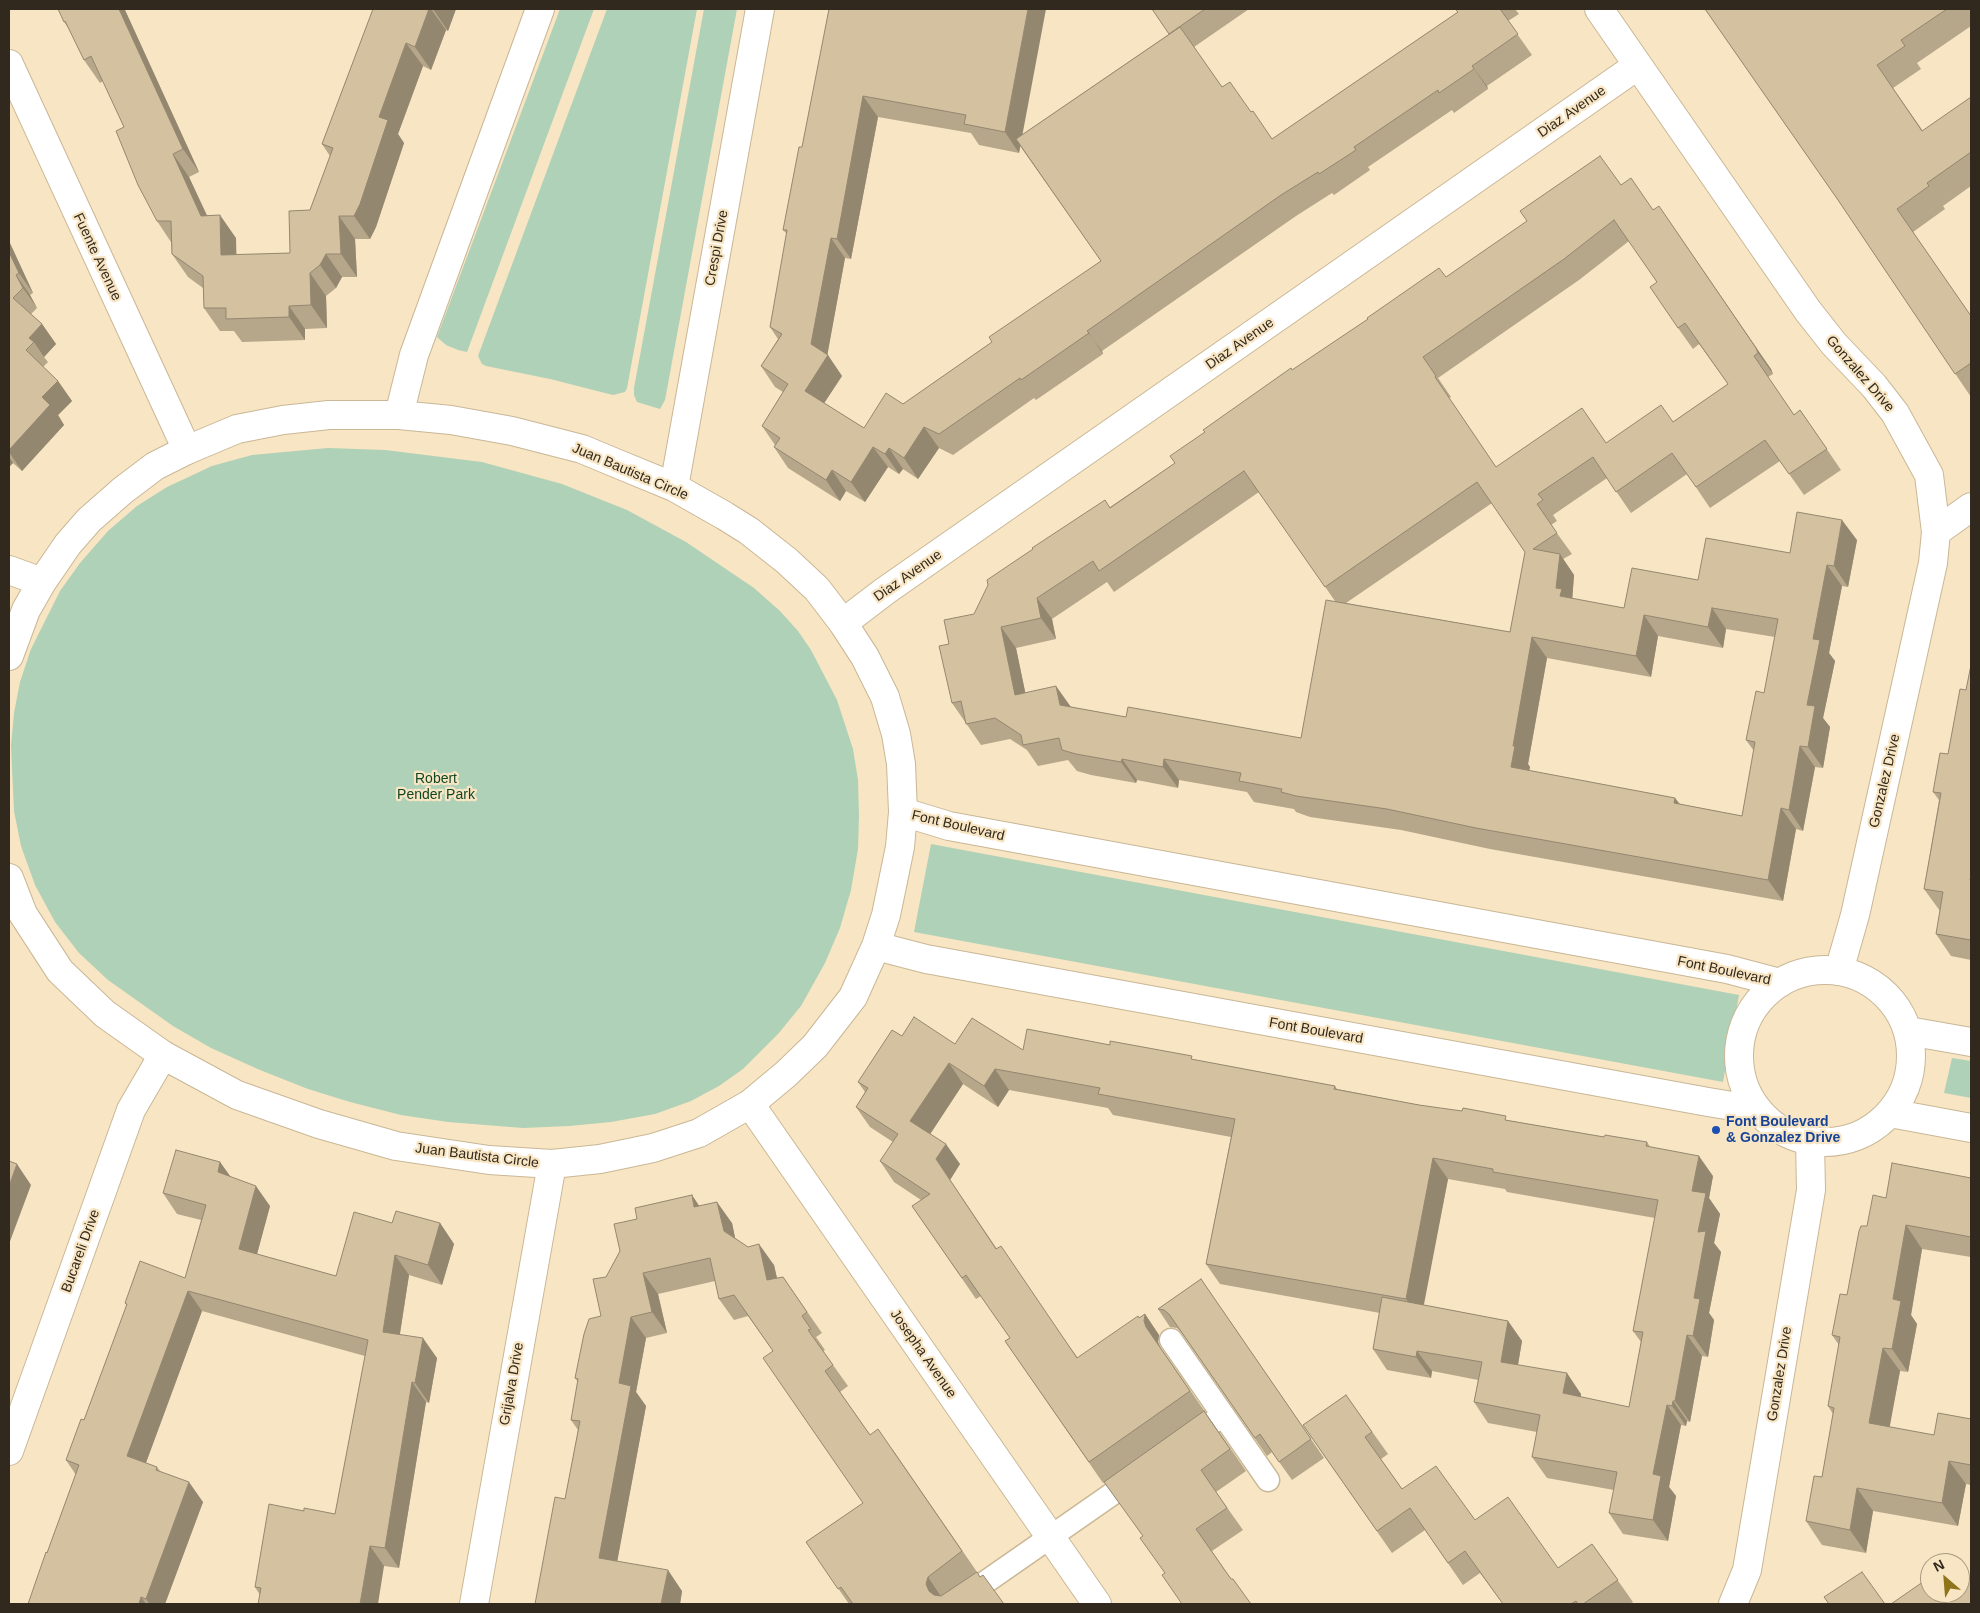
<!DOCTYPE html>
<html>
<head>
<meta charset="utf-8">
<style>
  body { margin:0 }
  #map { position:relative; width:1980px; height:1613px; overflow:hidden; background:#f8e5c3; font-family:Arial,sans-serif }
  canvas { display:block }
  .frame { position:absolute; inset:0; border:10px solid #31291d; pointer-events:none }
  .north { position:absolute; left:1920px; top:1553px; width:50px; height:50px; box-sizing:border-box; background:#f8e5c3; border:1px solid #a89a81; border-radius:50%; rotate:333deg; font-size:14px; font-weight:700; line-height:20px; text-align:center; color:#31291d }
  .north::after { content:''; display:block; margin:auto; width:18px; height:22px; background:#8f7419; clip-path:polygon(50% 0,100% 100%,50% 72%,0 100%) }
</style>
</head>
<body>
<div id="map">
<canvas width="1980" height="1613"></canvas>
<div class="frame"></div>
<div class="north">N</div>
</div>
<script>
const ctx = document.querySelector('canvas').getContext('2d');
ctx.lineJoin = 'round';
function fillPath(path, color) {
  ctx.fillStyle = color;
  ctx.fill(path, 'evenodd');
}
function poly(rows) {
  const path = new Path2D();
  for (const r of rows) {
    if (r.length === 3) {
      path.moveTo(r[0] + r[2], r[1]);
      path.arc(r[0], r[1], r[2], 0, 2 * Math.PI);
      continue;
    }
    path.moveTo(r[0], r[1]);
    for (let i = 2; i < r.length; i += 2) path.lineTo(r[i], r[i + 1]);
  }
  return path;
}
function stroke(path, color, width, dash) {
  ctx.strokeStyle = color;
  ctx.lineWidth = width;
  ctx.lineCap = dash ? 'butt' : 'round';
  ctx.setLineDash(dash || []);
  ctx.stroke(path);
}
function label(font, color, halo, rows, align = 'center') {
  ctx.font = font + ' Arial,sans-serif';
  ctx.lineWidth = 4.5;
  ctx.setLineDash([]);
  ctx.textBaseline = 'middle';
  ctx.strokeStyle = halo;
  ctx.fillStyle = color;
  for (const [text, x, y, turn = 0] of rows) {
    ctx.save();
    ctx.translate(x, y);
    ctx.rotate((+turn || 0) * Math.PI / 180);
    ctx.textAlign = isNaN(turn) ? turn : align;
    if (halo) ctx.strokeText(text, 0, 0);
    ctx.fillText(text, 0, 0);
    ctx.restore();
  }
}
fillPath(poly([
  [560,9,594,9,467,352,458,350,446,345,437,337],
  [607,9,697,9,627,388,625,392,613,395,550,379,486,366,482,364,478,356],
  [704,9,737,9,665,400,660,409,637,402,634,395,634,388],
  [328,448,385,450,482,462,562,484,627,510,686,542,754,588,780,611,798,631,811,650,837,700,853,749,858,780,859,816,858,849,851,890,840,928,825,963,801,1006,778,1034,743,1069,719,1086,691,1101,655,1114,611,1122,569,1126,523,1128,448,1122,401,1115,350,1102,308,1089,260,1070,211,1048,173,1026,108,980,79,953,55,922,35,885,21,846,14,811,11,746,14,713,20,682,31,649,60,591,80,563,108,531,137,506,167,487,212,466,252,455],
  [931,844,1739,995,1723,1082,914,932],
  [1952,1058,1971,1061,1971,1098,1944,1093]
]), '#afd1b7');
const lane = poly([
  [1171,1340,1223,1415],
  [1188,1440,1223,1415,1268,1480],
  [954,1604,1138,1476]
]);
const street = poly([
  [1599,9,1808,311,1834,344,1874,386,1895,413,1929,475,1936,532,1933,563,1855,915,1839,971],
  [9,64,187,450],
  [1936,532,1971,507],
  [843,623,885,591,1637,66],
  [750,1104,1097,1604],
  [9,1451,131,1110,163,1055],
  [474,1604,552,1164],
  [1733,1604,1747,1570,1811,1190,1810,1141]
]);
const secondary = poly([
  [399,415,414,355,540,9],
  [674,487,760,9],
  [9,570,42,582],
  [9,656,26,610,42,582,68,544,89,520,122,491,155,466,187,450,237,429,283,420,329,415,399,415,451,420,512,431,582,449,618,464,674,487,725,516,749,531,787,561,817,589,843,623,865,657,885,697,896,734,901,764,903,812,900,847,886,915,876,946,853,997,815,1046,786,1074,750,1104,699,1133,653,1148,600,1159,552,1164,489,1160,396,1146,319,1124,237,1095,163,1055,105,1014,60,971,23,914,9,878],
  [903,812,949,826,1727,969,1780,983],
  [876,946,926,959,1708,1102,1757,1110],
  [1825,1056,86],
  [1908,1031,1971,1042],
  [1890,1113,1971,1128]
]);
stroke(lane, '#c9b796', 25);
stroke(street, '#c9b796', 30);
stroke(secondary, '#c9b796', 30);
stroke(lane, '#fff', 22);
stroke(street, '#fff', 28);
stroke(secondary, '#fff', 28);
fillPath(poly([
  [58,9,128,9,125,10,199,172,189,177,207,215,236,238,236,255,290,253,310,210,330,156,322,144,373,9,456,9,448,31,446,30,431,70,423,66,398,134,404,143,376,227,370,239,355,239,357,277,342,277,336,288,326,296,327,328,305,329,305,340,242,342,234,331,220,331,204,308,203,288,188,277,172,254,171,242,157,221,124,127,103,81,100,83,84,60,71,32,64,22],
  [1152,9,1249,9,1194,47,1222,87,1251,112,1272,139,1458,12,1455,9,1515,9,1519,14,1508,21,1532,55,1487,86,1488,89,1454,113,1452,110,1368,167,1370,170,1334,195,1332,193,1296,216,1102,351,1103,354,1036,400,1034,398,953,455,939,448,918,479,903,469,899,474,888,467,865,502,846,491,840,501,788,468,774,447,775,445,762,426,783,392,775,387,761,366,778,339,770,327,787,234,783,230,802,147,819,64,1023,134,1169,34],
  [878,117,971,133,979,145,1019,153,1020,146,1101,261,992,342,903,404,864,428,824,403,842,376,827,355,845,258,851,259],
  [1705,9,1971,9,1971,26,1917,63,1921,69,1893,88,1923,131,1971,97,1971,186,1943,206,1945,209,1913,232,1971,316,1971,397,1838,200],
  [1621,185,1653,210,1771,369,1773,374,1768,377,1794,415,1800,410,1841,470,1804,495,1780,461,1710,508,1687,474,1631,513,1607,478,1553,515,1557,521,1551,525,1572,554,1563,559,1574,575,1572,599,1624,608,1698,580,1790,553,1857,540,1848,587,1842,586,1829,653,1835,661,1823,718,1830,727,1823,768,1815,767,1803,831,1796,829,1783,901,1490,849,1401,830,1310,817,1296,812,1294,809,1254,802,1247,792,1179,780,1178,788,1137,780,1136,783,1091,775,1077,771,1068,760,1038,766,1027,750,1010,739,981,745,952,703,949,644,974,614,1110,507,1175,463,1205,432,1292,370,1446,277],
  [1629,241,1657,282,1678,328,1693,349,1699,344,1728,384,1673,422,1606,443,1496,467,1449,398,1451,397,1438,378,1579,280],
  [1259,492,1335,601,1301,738,1126,717,1071,707,1025,692,1016,648,1056,639,1052,619,1107,582,1114,592],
  [1492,503,1525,552,1510,632,1346,603],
  [1726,629,1775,637,1764,693,1746,740,1754,751,1742,816,1680,804,1675,798,1529,771,1530,767,1528,764,1547,658,1651,677,1658,636,1723,648],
  [9,241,33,293,30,295,37,308,31,314,42,324,56,344,44,357,48,362,43,367,58,381,72,401,58,415,64,425,22,471,13,463,9,467],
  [1971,665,1971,960,1951,956,1936,934,1940,911,1924,889,1939,800,1933,792,1948,754,1966,690],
  [902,1036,955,1044,1023,1050,1194,1060,1335,1086,1337,1089,1419,1105,1604,1137,1647,1142,1650,1147,1713,1176,1709,1198,1720,1214,1714,1243,1721,1252,1709,1313,1714,1320,1708,1357,1702,1356,1690,1422,1687,1421,1686,1426,1681,1425,1669,1487,1676,1496,1668,1541,1623,1534,1609,1513,1614,1490,1547,1478,1532,1457,1537,1432,1488,1423,1474,1402,1478,1380,1432,1371,1431,1378,1387,1370,1373,1349,1380,1313,1220,1284,1206,1264,1231,1137,1113,1115,1108,1108,1009,1090,998,1107,963,1084,930,1134,960,1164,950,1180,997,1249,1078,1358,1145,1314,1159,1335,1158,1342,1160,1347,1246,1471,1216,1492,1243,1530,1212,1551,1231,1579,1251,1604,1165,1573,1143,1536,1105,1482,1103,1483,1005,1341,1010,1338,981,1296,976,1299,912,1206,921,1200,894,1182,880,1161,893,1142,870,1127,856,1107,865,1092,858,1082],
  [1448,1179,1505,1189,1507,1192,1655,1218,1633,1331,1641,1342,1629,1407,1581,1397,1581,1394,1518,1365,1522,1341,1508,1321,1423,1305],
  [220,1162,231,1177,270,1206,257,1254,336,1276,392,1223,440,1223,454,1244,442,1285,409,1275,400,1334,437,1358,429,1403,426,1402,399,1568,384,1566,260,1595,255,1587,304,1511,335,1514,365,1356,202,1311,146,1463,157,1467,160,1471,203,1502,165,1604,28,1604,76,1475,66,1460,84,1420,127,1306,125,1303,185,1278,201,1220,177,1214,163,1193],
  [1971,1178,1971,1257,1922,1249,1911,1315,1917,1324,1908,1372,1900,1371,1889,1427,1934,1435,1971,1419,1971,1485,1966,1484,1958,1526,1873,1511,1866,1553,1822,1545,1806,1521,1822,1477,1833,1414,1828,1406,1839,1345,1832,1335,1847,1295,1867,1226,1886,1198],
  [699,1205,732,1223,735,1238,774,1265,777,1278,783,1277,822,1333,816,1337,825,1350,823,1351,848,1386,840,1392,870,1435,893,1450,977,1572,970,1577,980,1577,1004,1604,849,1604,806,1542,863,1503,773,1351,748,1316,734,1320,719,1299,715,1281,658,1294,667,1333,646,1338,636,1392,646,1406,617,1561,682,1591,680,1604,535,1604,565,1499,578,1430,571,1420,578,1382,575,1378,601,1316,606,1277,620,1251],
  [1201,1279,1324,1458,1292,1480,1272,1452,1267,1456,1181,1332,1177,1328,1170,1327,1158,1309],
  [1346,1395,1388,1454,1381,1459,1402,1489,1475,1520,1558,1568,1592,1544,1633,1602,1630,1604,1503,1604,1480,1573,1463,1585,1425,1530,1392,1553,1303,1425]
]), '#b6a68a');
fillPath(poly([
  [119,9,124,9,125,10,199,172,183,149],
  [429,9,431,9,446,30,431,70,415,47],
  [433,9,456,9,448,31],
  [1028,9,1046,9,1019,153,1005,132],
  [406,43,423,66,398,134,404,143,376,227,370,239,354,216,379,117],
  [1472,66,1487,86,1488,89,1474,69],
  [863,96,878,117,851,259,837,239],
  [173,154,189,177,217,238,201,216],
  [1659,206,1771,369,1773,374,1758,353],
  [220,215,236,238,237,278,221,255],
  [339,216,355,239,357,277,341,254],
  [831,238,845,258,827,357,828,355,842,376,819,411,805,391,811,344],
  [9,241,33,293,19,273,9,252],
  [326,254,342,277,336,288,320,265],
  [310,273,326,296,327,328,311,305],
  [16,275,30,295,37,308,23,288],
  [289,306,305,329,305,340,289,317],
  [42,324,56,344,44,357,34,342,29,338],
  [1087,331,1102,351,1103,354,1089,333],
  [58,381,72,401,58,415,64,425,22,471,9,452,9,450,42,397],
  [924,427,939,448,918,479,904,458],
  [873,447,888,467,865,502,851,482],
  [889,448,903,469,899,474,885,454],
  [9,457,13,463,9,467],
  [832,470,846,491,840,501,826,480],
  [1842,520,1857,540,1848,587,1834,566],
  [1560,554,1574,575,1572,603,1560,596,1556,588],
  [1827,565,1842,586,1829,653,1835,661,1823,718,1830,727,1823,768,1808,747,1807,705,1813,639],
  [1037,598,1052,619,1056,639,1041,618],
  [1712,608,1726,629,1723,648,1708,627],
  [1644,615,1658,636,1651,677,1636,656],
  [1001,627,1016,648,1030,715,1015,695],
  [1532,637,1547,658,1528,764,1530,767,1525,788,1511,767,1513,746],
  [1056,686,1071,707,1060,705],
  [1800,746,1815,767,1803,831,1789,810],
  [1122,759,1137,780,1136,783,1121,762],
  [1164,759,1179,780,1178,788,1163,767],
  [1675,798,1690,819,1674,803],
  [1781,808,1796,829,1783,901,1768,880],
  [949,1063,963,1084,925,1142,910,1121],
  [995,1069,1009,1090,998,1107,984,1086],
  [946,1144,960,1164,950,1180,1011,1270,936,1159],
  [1699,1156,1713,1176,1709,1198,1720,1214,1714,1243,1721,1252,1709,1313,1714,1320,1708,1357,1693,1336,1694,1298,1698,1232,1692,1191],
  [1433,1158,1448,1179,1421,1320,1406,1299],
  [220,1162,234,1182,218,1172],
  [17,1164,31,1185,9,1244,9,1186],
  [256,1186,270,1206,253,1269,239,1249],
  [692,1195,706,1216,694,1207],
  [717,1202,732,1223,738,1252,724,1231],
  [440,1223,454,1244,442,1285,428,1265],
  [1906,1225,1922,1249,1911,1315,1917,1324,1908,1372,1892,1349,1893,1299],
  [759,1244,774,1265,782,1301,767,1280],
  [395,1255,409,1275,397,1352,383,1332],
  [643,1273,658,1294,667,1333,652,1312],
  [188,1291,202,1311,141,1476,127,1456],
  [1145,1314,1159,1335,1158,1342,1160,1347,1205,1412,1146,1327,1144,1321],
  [631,1317,646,1338,636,1392,646,1406,614,1579,599,1558,619,1383],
  [1508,1321,1522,1341,1515,1382,1501,1362],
  [1687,1335,1702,1356,1690,1422,1675,1401],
  [423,1338,437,1358,429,1403,415,1383],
  [1883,1348,1900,1371,1886,1447,1869,1423],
  [1417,1351,1432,1371,1431,1378,1416,1357],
  [1567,1373,1581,1394,1578,1413,1563,1393],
  [412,1382,426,1402,399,1568,385,1548],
  [1673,1401,1687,1421,1686,1426,1672,1406],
  [1667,1405,1681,1425,1669,1487,1676,1496,1668,1541,1653,1520,1653,1474],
  [1949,1461,1966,1484,1958,1526,1942,1503],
  [189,1482,203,1502,165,1604,150,1604,146,1599],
  [1857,1488,1873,1511,1866,1553,1850,1530],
  [370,1546,384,1566,378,1604,360,1604],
  [668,1570,682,1591,680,1604,661,1604],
  [928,1577,942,1598,941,1604,929,1591,926,1584],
  [141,1597,146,1604,139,1604]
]), '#948770');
const building = poly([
  [58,9,119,9,183,149,173,154,201,216,220,215,221,255,290,253,289,211,310,210,333,148,322,144,373,9,429,9,415,47,406,43,379,117,388,120,360,204,354,216,339,216,341,254,326,254,320,265,310,273,311,305,289,306,289,317,226,319,226,308,204,308,203,276,172,254,171,221,157,221,138,185,116,131,124,127,91,56,84,60,65,21,64,22,58,9],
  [829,9,1028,9,1005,132,964,124,966,115,863,96,837,239,831,238,811,344,828,355,805,391,864,428,886,393,903,404,992,342,989,337,1101,261,1016,139,1180,27,1222,87,1230,82,1251,112,1253,111,1272,139,1458,12,1455,9,1500,9,1518,34,1472,66,1474,69,1439,93,1438,90,1354,147,1356,150,1319,174,1318,172,1281,195,1087,331,1089,333,1021,380,1020,378,939,434,924,427,904,458,889,448,885,454,873,447,851,482,832,470,826,480,774,447,780,438,762,426,788,384,761,366,782,334,770,327,787,230,783,230,799,147,802,147,829,9],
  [1152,9,1205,9,1169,34,1152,9],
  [1705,9,1947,9,1901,40,1905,46,1877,65,1922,131,1971,97,1971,152,1927,183,1929,186,1897,209,1971,316,1971,363,1955,374,1838,200,1705,9],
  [1600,156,1621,185,1631,178,1653,210,1659,206,1756,348,1758,353,1754,356,1794,415,1800,410,1827,449,1789,474,1765,440,1696,487,1672,453,1616,492,1593,457,1538,494,1543,500,1537,504,1557,533,1533,549,1560,554,1556,588,1562,589,1560,596,1624,608,1632,568,1698,580,1706,538,1790,553,1797,512,1842,520,1834,566,1827,565,1813,639,1820,640,1807,705,1815,706,1808,747,1800,746,1789,810,1781,808,1768,880,1476,828,1387,809,1296,796,1281,792,1282,789,1239,781,1241,773,1164,759,1163,767,1122,759,1121,762,1076,754,1062,750,1059,738,1023,745,1021,735,995,718,966,724,961,701,952,703,939,646,949,644,944,620,974,614,988,585,987,580,1033,549,1032,548,1105,500,1110,508,1175,463,1170,456,1205,432,1203,430,1291,368,1292,370,1368,319,1367,318,1439,268,1446,277,1527,221,1520,211,1600,156],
  [1614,220,1657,282,1650,287,1678,328,1685,323,1728,384,1673,422,1661,405,1606,443,1582,408,1496,467,1435,377,1436,376,1423,357,1564,259,1614,220],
  [1244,471,1325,587,1477,482,1525,552,1510,632,1326,600,1301,738,1128,707,1126,717,1060,705,1056,686,1015,695,1001,627,1041,618,1037,598,1093,561,1099,571,1244,471],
  [1712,608,1778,619,1764,693,1756,691,1746,740,1755,742,1742,816,1674,803,1675,798,1511,767,1515,746,1513,746,1532,637,1636,656,1644,615,1708,627,1712,608],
  [9,252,19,273,16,275,23,288,13,298,42,324,29,338,34,342,26,350,58,381,42,397,50,405,9,450,9,252],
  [1971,665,1971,876,1970,880,1971,880,1971,940,1936,934,1943,892,1924,889,1941,793,1933,792,1940,753,1948,754,1960,689,1966,690,1971,665],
  [914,1017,955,1044,972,1018,1023,1050,1027,1029,1110,1045,1110,1041,1192,1056,1191,1059,1335,1086,1334,1089,1419,1105,1462,1111,1463,1108,1506,1116,1505,1120,1604,1137,1605,1135,1647,1142,1646,1146,1699,1156,1692,1191,1706,1193,1698,1232,1706,1231,1694,1298,1700,1299,1693,1336,1687,1335,1675,1401,1673,1401,1672,1406,1667,1405,1653,1474,1661,1476,1653,1520,1609,1513,1617,1472,1532,1457,1540,1415,1474,1402,1482,1362,1417,1351,1416,1357,1373,1349,1382,1297,1508,1321,1501,1362,1567,1373,1563,1393,1629,1407,1643,1332,1633,1331,1658,1200,1493,1172,1493,1169,1433,1158,1406,1299,1206,1264,1235,1119,1098,1094,1100,1088,995,1069,984,1086,949,1063,910,1121,946,1144,936,1159,996,1249,1001,1246,1077,1358,1138,1316,1139,1318,1145,1314,1144,1321,1146,1327,1190,1391,1089,1462,1005,1341,1010,1338,966,1275,962,1278,912,1206,930,1194,880,1161,898,1134,856,1107,868,1088,858,1082,892,1030,902,1036,914,1017],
  [176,1150,220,1162,218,1172,256,1186,239,1249,336,1276,354,1212,392,1223,396,1211,440,1223,428,1265,395,1255,383,1332,423,1338,415,1383,412,1382,385,1548,370,1546,360,1604,258,1604,261,1588,255,1587,269,1504,304,1511,304,1508,335,1514,368,1340,188,1291,127,1456,157,1467,156,1470,189,1482,146,1599,141,1597,139,1604,28,1604,46,1552,47,1553,79,1465,66,1460,81,1419,84,1420,127,1304,125,1303,140,1261,185,1278,206,1205,163,1193,176,1150],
  [9,1161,17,1164,9,1186,9,1161],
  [1892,1163,1971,1178,1971,1237,1906,1225,1893,1299,1901,1301,1892,1349,1883,1348,1869,1423,1934,1435,1938,1413,1971,1419,1971,1465,1949,1461,1942,1503,1857,1488,1850,1530,1806,1521,1814,1476,1822,1477,1834,1408,1828,1406,1840,1337,1832,1335,1840,1294,1847,1295,1859,1231,1861,1226,1867,1226,1873,1195,1886,1198,1892,1163],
  [692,1195,694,1207,717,1202,724,1231,748,1247,759,1244,767,1280,783,1277,807,1312,802,1316,811,1329,808,1330,833,1365,825,1371,870,1435,878,1429,962,1551,928,1577,926,1584,929,1591,934,1595,941,1596,977,1572,980,1577,983,1575,1004,1604,853,1604,841,1587,838,1589,806,1542,863,1503,763,1358,773,1351,734,1295,719,1299,710,1258,643,1273,652,1312,631,1317,619,1383,631,1386,599,1558,668,1570,661,1604,535,1604,555,1497,565,1499,580,1421,571,1420,578,1379,575,1378,584,1334,589,1319,601,1316,593,1279,606,1277,620,1251,614,1224,637,1219,635,1208,692,1195],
  [1201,1279,1311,1439,1279,1462,1260,1434,1255,1438,1169,1314,1164,1310,1158,1309,1201,1279],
  [1346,1395,1372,1432,1365,1437,1402,1489,1436,1466,1475,1520,1508,1497,1558,1568,1592,1544,1618,1580,1583,1604,1578,1604,1576,1601,1571,1604,1503,1604,1465,1551,1448,1563,1410,1508,1377,1531,1303,1425,1346,1395],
  [1204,1411,1230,1449,1201,1470,1227,1508,1196,1529,1231,1579,1233,1579,1251,1604,1182,1604,1162,1575,1165,1573,1140,1538,1143,1536,1104,1482,1204,1411],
  [1956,1559,1959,1563,1950,1563,1956,1559],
  [1960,1564,1971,1580,1971,1604,1891,1604,1930,1577,1930,1593,1960,1593,1960,1564],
  [1862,1572,1885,1604,1829,1604,1824,1597,1862,1572]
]);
fillPath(building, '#d4c1a0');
stroke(building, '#948770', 1);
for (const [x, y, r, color] of [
  [1716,1130,5,"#1a4fb4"]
]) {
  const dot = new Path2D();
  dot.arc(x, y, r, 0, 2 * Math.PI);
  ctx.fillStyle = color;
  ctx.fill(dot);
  stroke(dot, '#f8e5c3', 2);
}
label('14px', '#31291d', '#f8e5c3', [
  ["Diaz Avenue",1572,112,-35],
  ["Crespi Drive",717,248,-80],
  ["Fuente Avenue",97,257,65],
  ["Diaz Avenue",1240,344,-35],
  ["Gonzalez Drive",1860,374,49],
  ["Juan Bautista Circle",630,472,23],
  ["Diaz Avenue",908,576,-35],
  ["Gonzalez Drive",1885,781,-77],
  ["Font Boulevard",958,826,13],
  ["Font Boulevard",1724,971,12],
  ["Font Boulevard",1316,1031,10],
  ["Juan Bautista Circle",477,1156,7],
  ["Bucareli Drive",81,1251,-70],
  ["Josepha Avenue",923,1354,55],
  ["Gonzalez Drive",1780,1374,-81],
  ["Grijalva Drive",512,1384,-80]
]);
label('14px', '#104624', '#f8e5c3', [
  ["Robert",436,779],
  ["Pender Park",436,795]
]);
label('bold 14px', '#164399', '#f8e5c3', [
  ["Font Boulevard",1726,1122],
  ["& Gonzalez Drive",1726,1138]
], 'left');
</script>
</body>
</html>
